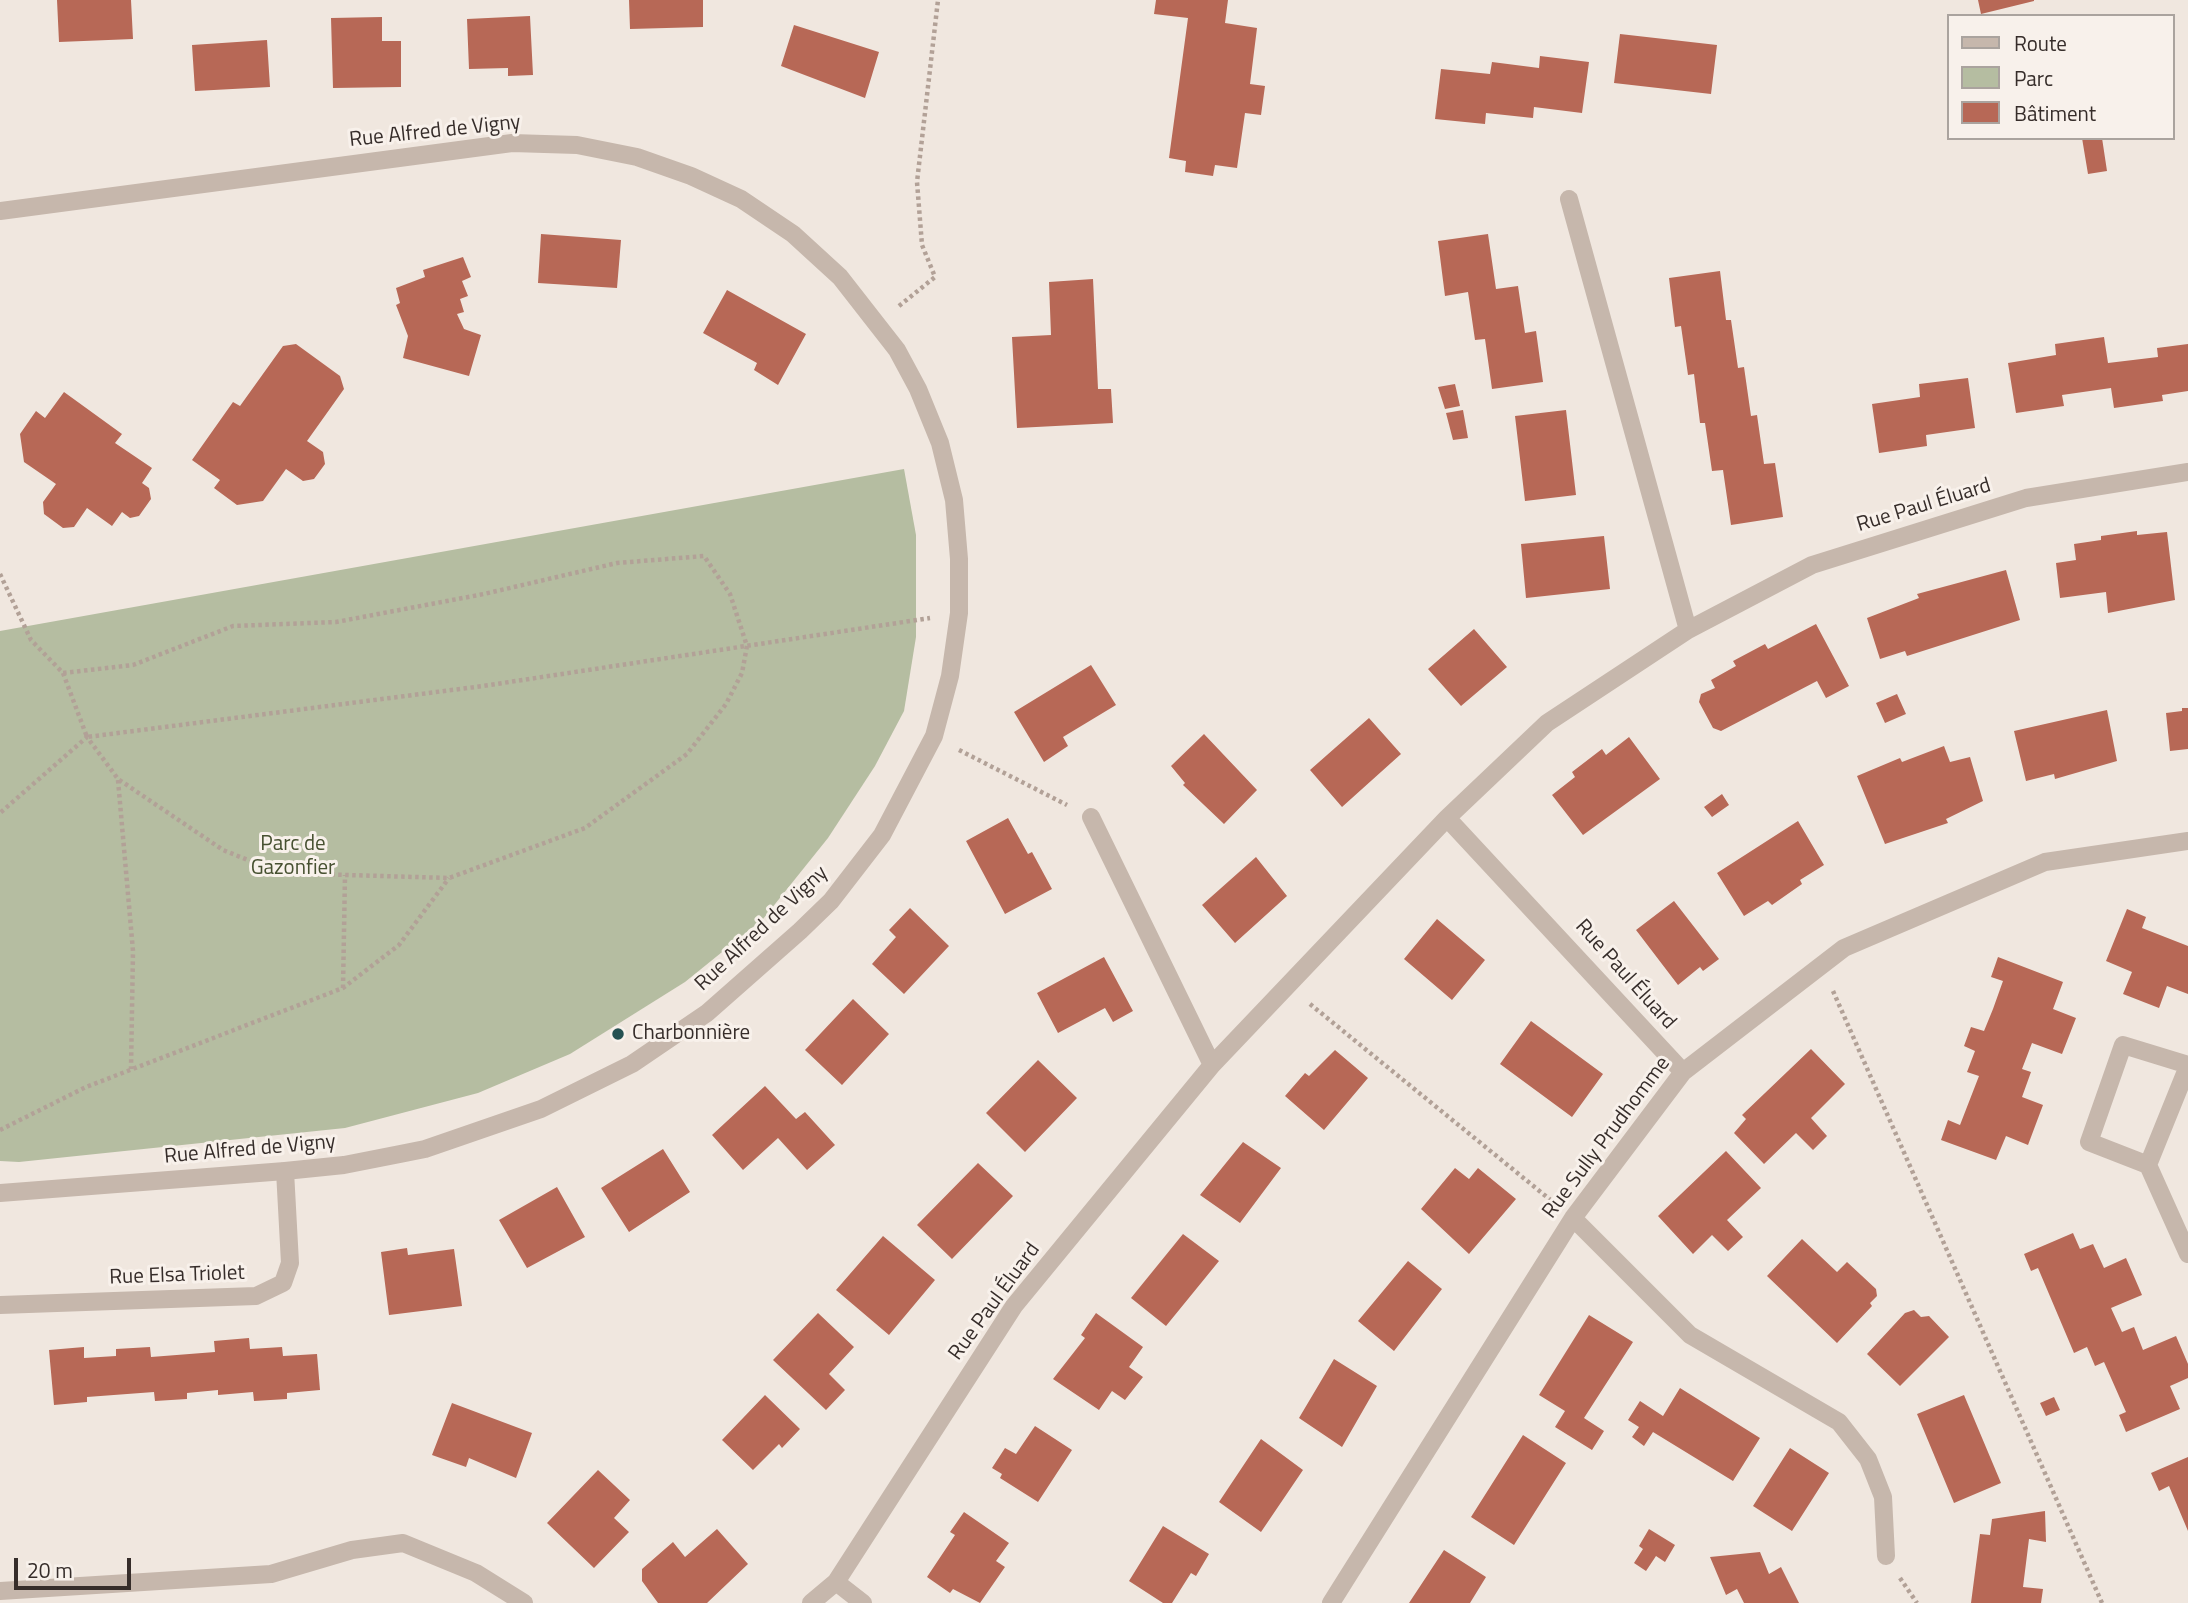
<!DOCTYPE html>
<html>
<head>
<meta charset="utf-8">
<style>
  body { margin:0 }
  #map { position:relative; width:2188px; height:1603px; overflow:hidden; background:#f0e7df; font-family:"Titillium Web",sans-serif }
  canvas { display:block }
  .legend { position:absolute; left:1947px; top:14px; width:228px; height:126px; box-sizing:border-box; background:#f8f1eb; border:2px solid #aaa39e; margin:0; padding:9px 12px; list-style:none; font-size:21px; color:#362d2a }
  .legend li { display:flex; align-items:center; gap:14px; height:35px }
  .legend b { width:35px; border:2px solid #aaa39e }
  .scale { position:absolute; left:14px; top:1558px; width:117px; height:32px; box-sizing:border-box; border:4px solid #362d2a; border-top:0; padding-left:9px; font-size:21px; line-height:24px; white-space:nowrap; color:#362d2a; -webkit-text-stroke:5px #f8f1eb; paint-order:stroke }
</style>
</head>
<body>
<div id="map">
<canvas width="2188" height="1603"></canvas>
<ul class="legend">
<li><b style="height:9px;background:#c6b7ac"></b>Route</li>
<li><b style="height:19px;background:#b5bda1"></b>Parc</li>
<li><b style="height:19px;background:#b76856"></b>Bâtiment</li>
</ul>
<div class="scale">20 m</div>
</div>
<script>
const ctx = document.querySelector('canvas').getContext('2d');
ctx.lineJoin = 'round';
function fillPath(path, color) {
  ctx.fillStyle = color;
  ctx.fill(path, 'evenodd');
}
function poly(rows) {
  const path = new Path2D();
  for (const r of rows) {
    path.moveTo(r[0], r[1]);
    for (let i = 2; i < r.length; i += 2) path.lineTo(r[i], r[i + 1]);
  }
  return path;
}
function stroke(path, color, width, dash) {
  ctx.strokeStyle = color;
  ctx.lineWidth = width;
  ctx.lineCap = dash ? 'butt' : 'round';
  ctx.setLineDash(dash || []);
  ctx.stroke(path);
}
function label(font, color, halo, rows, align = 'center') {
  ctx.font = font + ' "Titillium Web",sans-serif';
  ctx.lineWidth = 6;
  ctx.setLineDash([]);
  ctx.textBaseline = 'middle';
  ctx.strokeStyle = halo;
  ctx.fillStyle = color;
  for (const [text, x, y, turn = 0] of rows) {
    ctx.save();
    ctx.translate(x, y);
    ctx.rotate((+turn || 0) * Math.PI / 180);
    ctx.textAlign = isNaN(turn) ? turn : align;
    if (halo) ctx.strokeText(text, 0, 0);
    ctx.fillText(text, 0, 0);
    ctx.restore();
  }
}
fillPath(poly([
  [904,469,916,535,916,637,904,711,875,766,828,838,763,919,685,982,570,1054,478,1093,345,1128,19,1162,0,1161,0,631]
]), '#b5bda1');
fillPath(poly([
  [57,0,131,0,133,39,59,42],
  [629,0,703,0,703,27,630,29],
  [1156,0,1228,0,1225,23,1257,28,1250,84,1265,86,1261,115,1245,113,1237,168,1215,165,1213,176,1185,172,1186,161,1169,158,1188,18,1154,14],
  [1978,0,2034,0,2034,1,1981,14],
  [530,16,533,75,508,76,508,68,469,69,467,19],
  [382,17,382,41,401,41,401,87,333,88,331,18],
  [794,25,879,52,865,98,781,66],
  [1620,34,1717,45,1711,94,1614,83],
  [267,40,270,87,195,91,192,45],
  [1540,56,1589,62,1582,113,1534,107,1533,118,1486,113,1485,124,1435,119,1441,69,1490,74,1492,62,1539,68],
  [2082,138,2102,138,2107,171,2088,174],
  [541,234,621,240,617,288,538,283],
  [1488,234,1496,289,1518,286,1525,333,1536,331,1543,382,1492,389,1485,339,1475,340,1468,292,1445,296,1438,241],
  [463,257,471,277,462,281,468,296,460,299,464,312,457,314,464,329,481,335,469,376,403,358,408,336,396,305,400,303,396,288,425,277,423,270],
  [1720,271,1726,320,1731,320,1738,368,1744,367,1751,416,1757,415,1764,464,1775,463,1783,517,1731,525,1723,470,1712,471,1705,423,1700,423,1694,374,1688,375,1681,326,1675,327,1669,278],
  [1093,279,1098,389,1111,389,1113,423,1017,428,1012,337,1051,335,1049,282],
  [727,290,806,334,778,385,754,370,757,363,703,333],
  [2104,337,2108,363,2158,357,2157,348,2188,344,2188,391,2162,395,2163,401,2114,408,2111,388,2062,395,2064,406,2016,413,2008,363,2056,355,2055,344],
  [296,344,340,376,344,389,307,441,323,452,325,464,314,479,303,481,286,469,263,501,237,505,214,488,220,480,192,460,233,402,240,406,283,346],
  [1968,378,1975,428,1926,435,1927,446,1879,453,1872,404,1920,397,1919,384],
  [1455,384,1460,406,1445,409,1438,387],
  [64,392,122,434,115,443,152,468,142,483,149,488,151,499,139,516,130,518,122,512,112,526,87,508,74,527,63,528,44,514,43,502,56,484,24,462,20,434,36,411,45,418],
  [1463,410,1468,438,1453,440,1446,413],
  [1566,410,1576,495,1525,501,1515,416],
  [2137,531,2137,535,2167,532,2175,600,2108,613,2106,592,2060,598,2056,563,2076,560,2074,544,2101,540,2101,536],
  [1604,536,1610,589,1526,598,1521,544],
  [2006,570,2020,620,1907,656,1905,651,1880,659,1867,618,1919,598,1917,594],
  [1816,624,1849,686,1826,698,1817,681,1721,731,1713,728,1699,702,1701,694,1715,688,1711,680,1736,666,1733,661,1765,644,1768,649],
  [1474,629,1507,667,1461,706,1428,669],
  [1091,665,1116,705,1063,737,1068,746,1044,762,1014,712],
  [1897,694,1906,714,1885,723,1876,703],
  [2182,708,2188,708,2188,749,2170,751,2166,713,2182,711],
  [2107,710,2117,761,2055,779,2054,774,2026,781,2014,731],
  [1369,718,1401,754,1342,807,1310,770],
  [1204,734,1257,790,1224,824,1183,785,1185,783,1171,766],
  [1629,737,1660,779,1583,835,1552,795,1575,777,1572,772,1602,749,1606,755],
  [1944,746,1950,762,1970,757,1983,801,1946,819,1948,823,1885,844,1857,776,1900,758,1902,762],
  [1722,794,1729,805,1712,817,1704,807],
  [1008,818,1028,854,1032,852,1052,889,1005,914,966,841],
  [1798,821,1824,865,1800,880,1802,884,1772,905,1768,901,1744,916,1717,873],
  [1256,857,1287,896,1235,943,1202,905],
  [1674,901,1719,959,1703,971,1700,967,1678,985,1636,930],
  [910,908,949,946,904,994,872,964,896,937,889,930],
  [2127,909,2146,917,2142,928,2188,946,2188,994,2167,986,2159,1008,2123,994,2132,972,2106,961],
  [1437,919,1485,960,1452,1000,1404,959],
  [1104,957,1133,1011,1113,1022,1105,1008,1058,1033,1037,993],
  [1998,957,2063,982,2053,1009,2076,1018,2062,1054,2032,1043,2022,1069,2031,1072,2022,1097,2043,1105,2028,1145,2006,1136,1996,1160,1941,1140,1948,1120,1960,1125,1979,1076,1967,1072,1975,1051,1964,1046,1971,1027,1984,1031,1993,1009,2003,981,1991,977],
  [853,999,889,1034,842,1085,805,1050],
  [1531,1021,1603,1074,1572,1117,1500,1064],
  [1811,1049,1845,1084,1811,1118,1827,1136,1813,1150,1796,1133,1764,1164,1734,1133,1746,1119,1742,1115],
  [1335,1050,1368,1078,1324,1130,1285,1096,1305,1073,1309,1076],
  [1038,1060,1077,1098,1025,1152,986,1113],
  [765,1086,796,1119,805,1112,835,1145,807,1170,778,1138,743,1170,712,1135],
  [1243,1142,1281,1168,1240,1223,1200,1195],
  [663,1149,690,1192,629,1232,601,1188],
  [1726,1151,1761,1188,1727,1220,1743,1237,1728,1251,1712,1235,1693,1254,1658,1216],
  [978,1163,1013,1196,952,1259,917,1225],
  [1455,1168,1469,1179,1478,1168,1516,1199,1469,1254,1421,1209],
  [557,1187,585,1237,527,1268,499,1220],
  [2073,1233,2080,1249,2093,1244,2104,1268,2126,1258,2142,1295,2111,1308,2122,1332,2134,1327,2143,1350,2176,1336,2188,1364,2188,1378,2170,1386,2180,1409,2126,1432,2119,1415,2126,1412,2104,1362,2095,1366,2087,1347,2074,1353,2038,1268,2031,1271,2024,1254],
  [1183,1234,1219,1261,1166,1326,1131,1298],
  [883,1236,935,1280,889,1335,836,1290],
  [1802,1239,1837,1272,1847,1262,1876,1289,1877,1296,1870,1303,1872,1306,1837,1343,1767,1276],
  [407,1248,408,1255,454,1249,462,1306,389,1315,381,1252],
  [1408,1261,1442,1289,1394,1351,1358,1321],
  [1914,1310,1921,1317,1929,1316,1949,1337,1900,1386,1867,1354,1905,1313],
  [818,1313,854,1347,829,1374,845,1390,826,1410,773,1360],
  [1096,1313,1143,1347,1129,1367,1143,1377,1125,1400,1112,1391,1099,1410,1053,1379,1085,1338,1081,1335],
  [1589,1315,1633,1342,1584,1418,1604,1431,1592,1450,1555,1427,1565,1411,1539,1395],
  [249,1338,250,1349,282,1347,283,1356,317,1354,320,1390,287,1393,287,1399,254,1401,253,1392,218,1395,218,1390,187,1393,187,1399,155,1401,154,1392,87,1397,87,1402,54,1405,49,1350,84,1347,84,1358,116,1356,116,1349,150,1347,151,1357,215,1352,214,1341],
  [1334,1359,1377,1386,1342,1447,1299,1418],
  [1680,1388,1760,1438,1733,1481,1653,1432,1644,1446,1632,1437,1639,1427,1628,1420,1640,1401,1663,1416],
  [765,1395,800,1429,782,1448,779,1444,753,1470,722,1440],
  [1964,1395,2001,1483,1954,1503,1917,1414],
  [2054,1397,2060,1410,2046,1416,2040,1403],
  [452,1403,532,1433,516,1478,469,1458,466,1467,432,1455],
  [1035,1426,1072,1450,1038,1502,1000,1478,1002,1474,992,1468,1005,1448,1016,1454],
  [1523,1435,1566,1463,1514,1545,1471,1517],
  [1261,1439,1303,1470,1261,1532,1219,1502],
  [1790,1448,1829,1473,1792,1531,1753,1506],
  [2188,1457,2188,1531,2169,1486,2159,1491,2151,1473],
  [598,1470,630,1500,614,1518,629,1532,594,1568,547,1523],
  [2045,1511,2046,1542,2029,1539,2023,1587,2043,1589,2041,1603,1971,1603,1980,1534,1990,1535,1992,1519],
  [964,1512,1009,1543,996,1561,1005,1567,980,1603,953,1589,950,1593,927,1577,955,1535,950,1532],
  [1163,1526,1209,1554,1196,1576,1191,1573,1172,1603,1163,1603,1129,1581],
  [717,1529,748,1564,707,1603,658,1603,642,1581,642,1569,673,1542,685,1557],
  [1649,1529,1675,1545,1665,1562,1656,1556,1646,1571,1634,1563,1643,1549,1639,1546],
  [1444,1550,1486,1577,1470,1603,1409,1603],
  [1760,1552,1769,1574,1781,1567,1799,1603,1744,1603,1737,1589,1726,1595,1710,1557]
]), '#b76856');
stroke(poly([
  [899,306,935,277,922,245,917,182,938,0],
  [0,574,31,640,63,673,133,665,233,626,336,622,484,594,617,563,704,556,730,594,747,646,742,673,726,704,687,754,585,828,449,878,280,873,223,850,118,779,87,737,0,813],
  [63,673,87,737,483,686,930,618],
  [959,750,1067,805],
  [118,780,133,951,131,1069],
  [343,988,345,875],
  [1833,991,2102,1603],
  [1310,1004,1553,1202],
  [0,1130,86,1087,343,988,399,945,449,878],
  [1900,1578,1917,1603]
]), '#b2a197', 4.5, [3.5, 3.5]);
stroke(poly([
  [0,1305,256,1296,283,1283,290,1263,285,1171],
  [0,1591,271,1574,352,1550,403,1543,476,1573,524,1603]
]), '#c6b7ac', 18);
stroke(poly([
  [1569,199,1688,630],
  [0,211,512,143,577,145,637,157,691,176,741,199,793,234,840,277,897,350,918,389,940,443,954,500,959,559,959,613,950,676,934,736,882,835,831,901,800,931,707,1013,632,1064,541,1109,425,1149,400,1154,344,1165,285,1171,0,1193],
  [1091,817,1212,1065],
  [1447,818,1683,1072],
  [2188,1066,2148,1165,2188,1254],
  [2148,1165,2089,1142,2123,1045,2188,1065],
  [1573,1218,1690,1335,1839,1422,1868,1459,1883,1497,1886,1556],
  [836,1582,863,1603],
  [811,1603,836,1582,1014,1306,1212,1065,1447,818,1547,723,1688,630,1812,565,2026,498,2188,472],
  [1331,1603,1573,1218,1683,1072,1844,948,2045,862,2188,841]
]), '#c6b7ac', 18);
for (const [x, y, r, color] of [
  [618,1034,7,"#255152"]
]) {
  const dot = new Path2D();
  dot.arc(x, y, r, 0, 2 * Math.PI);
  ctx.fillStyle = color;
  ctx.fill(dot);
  stroke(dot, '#f8f1eb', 2.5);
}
label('21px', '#362d2a', '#f8f1eb', [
  ["Rue Alfred de Vigny",435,132,-6],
  ["Rue Paul Éluard",1924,506,-17],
  ["Rue Alfred de Vigny",762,929,-43],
  ["Rue Paul Éluard",1625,975,48],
  ["Rue Sully Prudhomme",1607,1138,-53],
  ["Rue Alfred de Vigny",250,1150,-5],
  ["Rue Elsa Triolet",177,1276,-2],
  ["Rue Paul Éluard",995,1302,-54]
]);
label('21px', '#475131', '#f8f1eb', [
  ["Parc de",293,845],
  ["Gazonfier",293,869]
]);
label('21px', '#362d2a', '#f8f1eb', [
  ["Charbonnière",632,1034]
], 'left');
</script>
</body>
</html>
